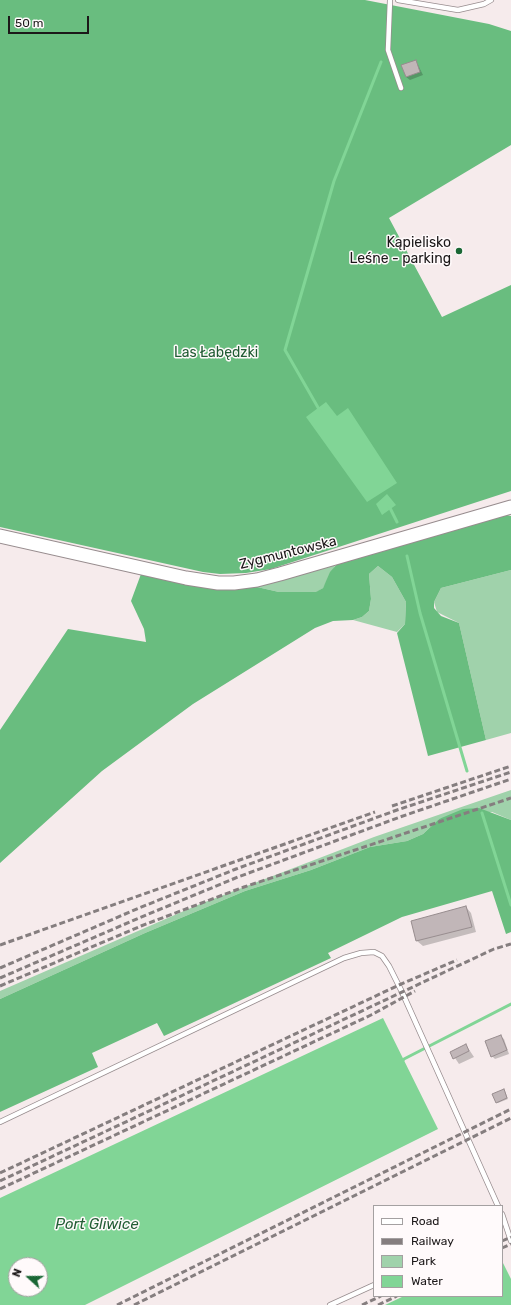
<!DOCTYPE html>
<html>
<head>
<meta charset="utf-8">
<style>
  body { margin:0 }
  #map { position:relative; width:511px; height:1305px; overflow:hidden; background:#f6ebec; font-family:Rubik,sans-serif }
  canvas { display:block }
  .legend { position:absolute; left:373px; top:1205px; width:130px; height:92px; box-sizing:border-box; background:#fffafb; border:1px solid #a4a0a1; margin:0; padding:5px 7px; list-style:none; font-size:12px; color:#1c1819 }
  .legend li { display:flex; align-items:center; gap:8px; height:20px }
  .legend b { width:20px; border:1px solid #a4a0a1 }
  .north { position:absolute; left:8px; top:1257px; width:40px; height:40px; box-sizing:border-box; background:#fffafb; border:1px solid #a4a0a1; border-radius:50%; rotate:291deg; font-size:11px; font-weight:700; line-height:16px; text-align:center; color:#1c1819 }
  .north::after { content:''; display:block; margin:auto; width:14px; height:18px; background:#1a6735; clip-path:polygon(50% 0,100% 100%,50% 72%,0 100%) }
  .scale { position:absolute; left:8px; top:16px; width:81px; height:18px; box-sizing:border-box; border:2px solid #1c1819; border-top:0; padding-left:5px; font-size:12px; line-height:14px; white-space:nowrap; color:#1c1819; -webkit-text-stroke:3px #fffafb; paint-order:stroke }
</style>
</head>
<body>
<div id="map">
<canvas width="511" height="1305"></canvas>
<ul class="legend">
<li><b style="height:5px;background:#fff"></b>Road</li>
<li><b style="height:5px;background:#857e7f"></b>Railway</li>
<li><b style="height:11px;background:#a0d2ab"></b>Park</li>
<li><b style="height:11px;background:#81d596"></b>Water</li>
</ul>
<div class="north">N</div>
<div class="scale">50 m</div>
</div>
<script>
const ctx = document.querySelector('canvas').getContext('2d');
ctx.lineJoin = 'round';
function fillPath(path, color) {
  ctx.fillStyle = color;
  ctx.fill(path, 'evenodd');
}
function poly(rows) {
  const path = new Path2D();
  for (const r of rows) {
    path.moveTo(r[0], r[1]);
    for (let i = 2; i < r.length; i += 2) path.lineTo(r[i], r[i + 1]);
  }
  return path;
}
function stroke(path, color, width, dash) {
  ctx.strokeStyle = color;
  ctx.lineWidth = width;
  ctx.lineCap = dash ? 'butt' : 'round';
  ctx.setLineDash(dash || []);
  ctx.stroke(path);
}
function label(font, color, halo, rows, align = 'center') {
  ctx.font = font + ' Rubik,sans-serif';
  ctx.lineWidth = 3;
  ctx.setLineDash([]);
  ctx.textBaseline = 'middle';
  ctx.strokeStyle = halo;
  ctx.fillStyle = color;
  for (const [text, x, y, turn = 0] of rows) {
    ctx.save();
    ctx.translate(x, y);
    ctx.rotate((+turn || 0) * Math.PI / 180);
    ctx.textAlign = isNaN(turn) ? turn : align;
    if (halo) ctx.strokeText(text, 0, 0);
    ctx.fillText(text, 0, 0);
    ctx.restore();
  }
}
fillPath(poly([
  [336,564,323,588,317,592,279,592,257,587],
  [378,566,392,577,406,602,405,624,397,632,353,620,362,617,369,611,371,599,369,574],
  [511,570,511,733,486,740,459,623,437,612,434,602,441,588],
  [511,790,511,820,492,812,439,819,423,834,407,841,370,847,311,870,245,891,145,933,0,999,0,991,200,904,374,837]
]), '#a0d2ab');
fillPath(poly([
  [0,0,365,0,489,24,511,31,511,145,389,218,442,317,511,285,511,491,271,569,246,573,220,574,203,572,0,527],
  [507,515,511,516,511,570,441,588,434,602,434,608,441,616,459,623,486,740,428,756,397,633,405,624,406,602,392,577,378,566,369,574,371,599,369,611,362,617,353,620,333,621,315,628,193,704,102,771,0,863,0,730,68,629,146,642,144,629,131,601,141,574,218,590,257,587,279,592,316,592,323,588,330,572,337,564],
  [479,808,511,820,511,932,506,934,492,891,402,917,328,953,331,958,164,1036,157,1023,92,1053,98,1067,0,1112,0,999,145,933,245,891,311,870,370,847,407,841,423,834,439,819,463,809]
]), '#69bd7f');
fillPath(poly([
  [326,402,337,416,348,408,397,483,367,502,306,417],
  [387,494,396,505,382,515,376,504],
  [383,1018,438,1129,85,1305,0,1305,0,1198],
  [16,1265,40,1265,40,1289,16,1289],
  [502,1261,511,1279,511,1305,385,1305,404,1296,502,1296]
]), '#81d596');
fillPath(poly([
  [416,61,423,75,410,80,406,77],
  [466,907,471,913,476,932,423,946,417,941,412,922],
  [500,1036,504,1039,509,1054,495,1059,492,1056],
  [466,1045,474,1057,459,1064,451,1052],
  [505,1091,508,1099,498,1103,496,1102]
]), '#0003');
stroke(poly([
  [320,411,285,350,334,181,381,62],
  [389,506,397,522],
  [407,556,420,613,467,771],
  [482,813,511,905],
  [402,1062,404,1059,511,1004]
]), '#81d596', 3);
const building = poly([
  [416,60,420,72,406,77,401,65,416,60],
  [466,906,472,927,416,941,411,921,466,906],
  [501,1035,507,1050,491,1057,485,1041,501,1035],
  [466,1044,469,1051,453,1059,450,1052,466,1044],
  [504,1089,507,1098,496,1103,492,1094,504,1089]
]);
fillPath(building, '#c1b6b8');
stroke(building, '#978c8e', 1);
const lane = poly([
  [390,0,388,50,401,88],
  [398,0,458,10,484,4,491,0],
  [0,1122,344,958,361,953,374,952,382,956,389,966,402,992,498,1206],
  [502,1214,511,1241],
  [330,1305,374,1285]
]);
const secondary = poly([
  [0,536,186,578,218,583,234,583,257,580,280,574,511,507]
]);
stroke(lane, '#978c8e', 6);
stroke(secondary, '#978c8e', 15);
stroke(lane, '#fff', 4.5);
stroke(secondary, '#fff', 13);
stroke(poly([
  [392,806,511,766],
  [0,945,375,812],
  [0,968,139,908,236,869,397,810,511,772],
  [0,978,139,918,238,877,400,817,511,779],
  [0,986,141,926,244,887,511,798],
  [0,1173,399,985,457,960],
  [0,1181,449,970,494,949,511,944],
  [0,1189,371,1015,415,991],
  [502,1241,511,1237],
  [502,1248,511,1244],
  [117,1305,511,1109],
  [134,1305,511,1118],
  [362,1305,381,1296],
  [378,1305,397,1296]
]), '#857e7f', 3, [6, 3]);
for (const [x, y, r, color] of [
  [459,251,4,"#1a6735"]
]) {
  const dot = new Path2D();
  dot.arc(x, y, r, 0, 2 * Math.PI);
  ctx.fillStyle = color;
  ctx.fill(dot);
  stroke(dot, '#fffafb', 1.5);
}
label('14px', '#1c1819', '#fffafb', [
  ["Kąpielisko",451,243],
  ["Leśne - parking",451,259]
], 'right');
label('14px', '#205b33', '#fffafb', [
  ["Las Łabędzki",216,353]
]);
label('14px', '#1c1819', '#fffafb', [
  ["Zygmuntowska",288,553,-14]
]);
label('italic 15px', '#235e35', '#fffafb', [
  ["Port Gliwice",97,1225]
]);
</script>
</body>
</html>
